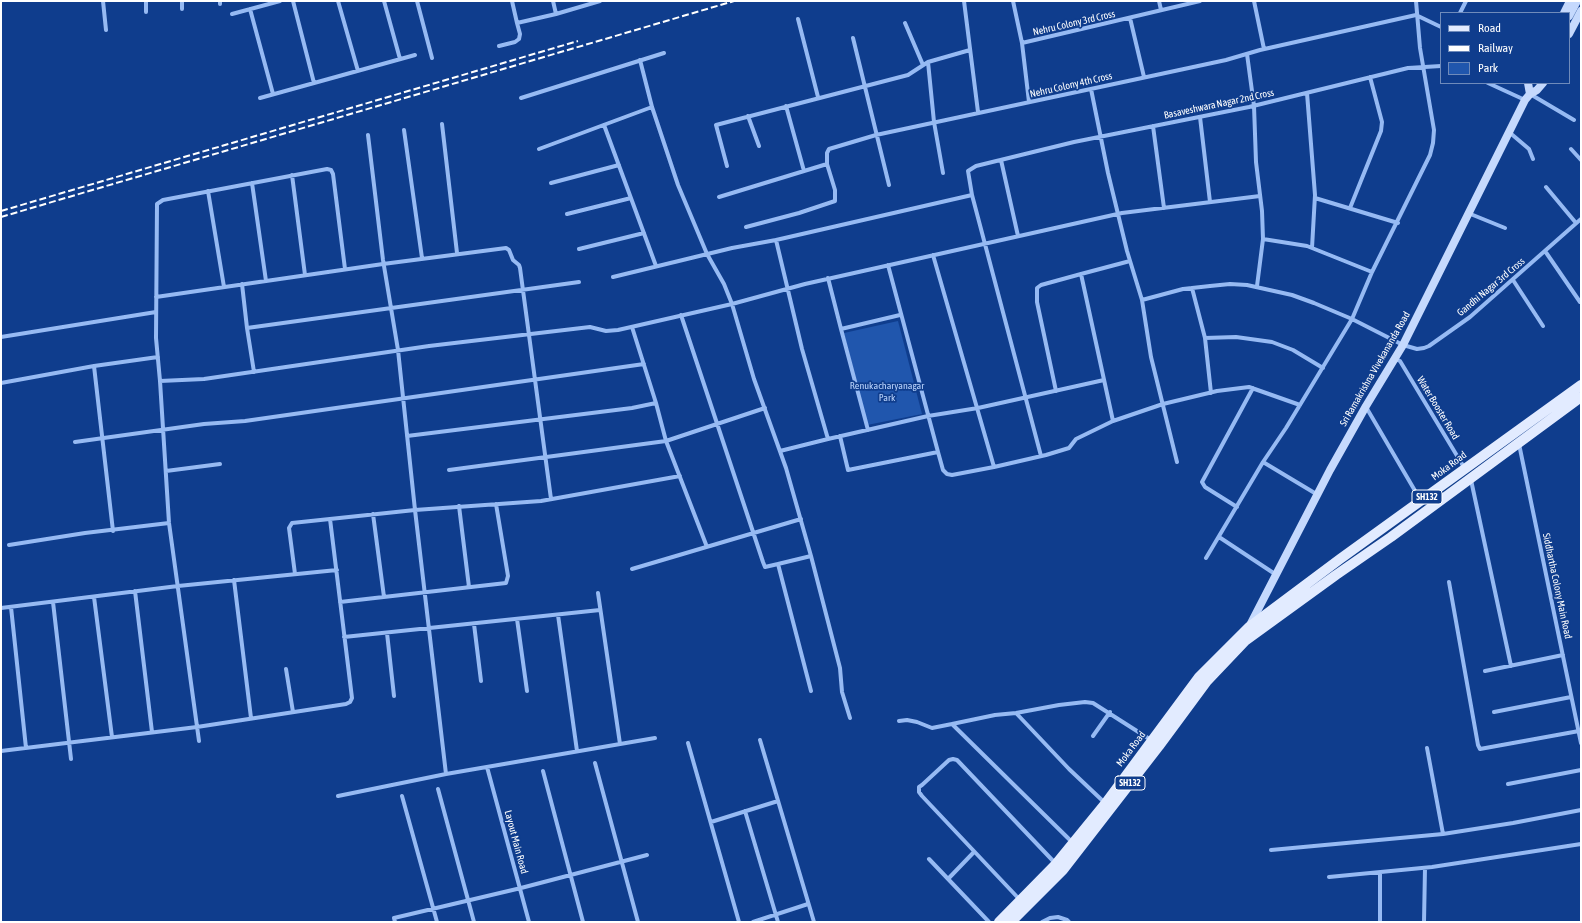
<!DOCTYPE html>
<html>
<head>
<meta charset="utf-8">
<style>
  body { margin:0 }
  #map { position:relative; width:1582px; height:923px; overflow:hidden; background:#0f3d8d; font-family:"Asap Condensed",sans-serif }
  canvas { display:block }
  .frame { position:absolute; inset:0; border:2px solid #fff; pointer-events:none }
  .legend { position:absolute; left:1440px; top:12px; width:130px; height:72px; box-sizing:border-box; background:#0f3d8d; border:1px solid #6f8bbb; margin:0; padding:5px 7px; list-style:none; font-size:12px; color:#fff }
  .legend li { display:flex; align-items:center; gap:8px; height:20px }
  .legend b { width:20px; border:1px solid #6f8bbb }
</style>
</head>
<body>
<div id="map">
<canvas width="1582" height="923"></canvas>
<div class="frame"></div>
<ul class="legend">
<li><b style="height:5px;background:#e2ebff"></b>Road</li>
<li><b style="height:5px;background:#fff"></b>Railway</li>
<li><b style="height:11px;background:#2056ad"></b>Park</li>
</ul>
</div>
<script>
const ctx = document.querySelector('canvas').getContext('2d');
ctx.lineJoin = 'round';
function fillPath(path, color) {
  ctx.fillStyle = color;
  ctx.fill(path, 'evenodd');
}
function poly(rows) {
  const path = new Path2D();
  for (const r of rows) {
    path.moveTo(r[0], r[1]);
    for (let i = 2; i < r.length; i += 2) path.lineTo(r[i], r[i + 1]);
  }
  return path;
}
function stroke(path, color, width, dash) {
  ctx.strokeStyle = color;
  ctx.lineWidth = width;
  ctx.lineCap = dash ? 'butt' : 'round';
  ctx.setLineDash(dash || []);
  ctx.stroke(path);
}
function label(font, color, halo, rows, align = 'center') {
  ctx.font = font + ' "Asap Condensed",sans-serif';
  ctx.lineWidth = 3.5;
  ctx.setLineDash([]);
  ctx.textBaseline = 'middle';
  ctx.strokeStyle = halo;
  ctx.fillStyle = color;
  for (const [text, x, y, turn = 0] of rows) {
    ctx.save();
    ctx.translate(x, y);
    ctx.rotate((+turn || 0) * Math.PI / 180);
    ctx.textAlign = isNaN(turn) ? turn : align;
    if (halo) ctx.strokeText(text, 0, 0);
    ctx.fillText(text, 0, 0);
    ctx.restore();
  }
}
fillPath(poly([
  [898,321,922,414,867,425,844,333]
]), '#2056ad');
stroke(poly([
  [103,1,106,30],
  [146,1,146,12],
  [182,1,182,9],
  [293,1,314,83],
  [338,1,358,71],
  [384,1,400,59],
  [417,1,432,58],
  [512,1,517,23],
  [553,1,556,14],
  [964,1,978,112],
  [1013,1,1022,43,1029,102],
  [1159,1,1161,10],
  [1254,1,1264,49],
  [220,4,220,1],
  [250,9,273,94],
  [1460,13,1466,1],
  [232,14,280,1],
  [1130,18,1144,77],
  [798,19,818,97],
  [905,23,923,65],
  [853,38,889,185],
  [1022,43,1200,1],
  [499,46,515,42,519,39,520,34,517,23,556,14,600,1],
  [1247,54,1254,106,1256,162,1262,211,1263,239,1257,286],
  [640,60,652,107,678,185,707,254,724,284,732,304,754,379,786,468,811,556,840,668,842,692,850,718],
  [928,62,934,122,943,173],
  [1488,83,1525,100],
  [1091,89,1108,173,1127,251,1142,300,1151,357,1177,462],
  [1307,93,1315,195,1312,248],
  [1530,94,1574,120],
  [260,98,415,55],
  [521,98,664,53],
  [786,106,804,171],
  [748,116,759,146],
  [1200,117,1210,202],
  [442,124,457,253],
  [604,125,656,266],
  [1153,126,1164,208],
  [404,130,422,258],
  [1509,132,1529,149,1533,159],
  [368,135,383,260,398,350,415,510,446,774],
  [539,149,652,107],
  [1571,149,1581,160],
  [1001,160,1018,236],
  [727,166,716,125,908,75,928,62,970,50],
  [292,175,305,275],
  [252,183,266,281],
  [551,183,619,165],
  [1546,187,1576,223],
  [208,191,224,287],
  [719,197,827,164,827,153,829,149,876,135,1226,60,1260,50,1416,15,1441,27],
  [1315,198,1398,223],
  [1350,208,1381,131,1382,122,1370,77],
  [1468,213,1505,228],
  [567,214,631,198],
  [746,227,799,213,835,201,835,190,827,164],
  [1263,239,1307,246,1372,272],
  [776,240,802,349,828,439],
  [579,249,644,233],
  [1545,251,1580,302],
  [933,255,994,467,1046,455,1069,448,1076,439,1113,421,1163,404,1217,391,1249,387,1300,405],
  [888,265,938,452],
  [1081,274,1113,421],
  [613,277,732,248,776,240,972,195],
  [828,278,841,329],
  [1513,280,1543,326],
  [242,284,247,328,579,282],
  [1192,288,1205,338,1211,393],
  [156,297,383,264,506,248,509,250,513,260,519,265,520,268,551,499],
  [1142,300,1183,289,1210,286,1230,284,1247,285,1292,295,1314,303,1352,319,1403,345,1417,349,1424,348,1429,346,1470,317,1581,219],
  [681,315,763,562,765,567,778,564,811,691],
  [632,327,656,403,666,441,707,547],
  [247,328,254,372],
  [1,337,156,312],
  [1205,338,1236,337,1272,342,1293,350,1323,368],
  [1395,359,1400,361,1465,469],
  [94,366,113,531],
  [160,381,204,379,429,346,590,327,606,331,618,330,732,304,805,284,1122,213,1260,196],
  [1,383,94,366,158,357],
  [1056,391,1037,302,1037,288,1041,285,1081,274,1130,261],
  [1366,407,1421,501],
  [868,430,841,329,900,315],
  [407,436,632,408,656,403],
  [840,436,848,470,938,452,943,470,947,474,952,475,994,467],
  [75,442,204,424,245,421,644,364],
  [1519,444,1581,743],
  [780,451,828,439,928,416,978,408,1104,380],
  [1041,456,972,195,968,171,976,166,1074,142,1249,107,1408,68,1441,66],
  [1263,462,1318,495],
  [449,470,666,441,765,408],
  [166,471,220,464],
  [1471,480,1511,666],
  [459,506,469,587],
  [1237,507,1205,487,1202,482,1253,388],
  [373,514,384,597],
  [1219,537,1275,574],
  [9,545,85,533,169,523],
  [1206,558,1263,462,1286,428,1352,319,1372,272,1430,155,1433,143,1434,130,1420,48,1416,1],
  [778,564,811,556],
  [632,569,801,519],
  [295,574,289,528,292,523,415,510,541,501,680,476],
  [234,580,251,718],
  [1449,582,1478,745,1480,749,1579,731],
  [135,591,152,732],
  [598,593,620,744],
  [94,597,112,737],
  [53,602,71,759],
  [340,602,506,583,508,576,496,504],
  [11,607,26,748],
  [1,608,178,586,337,570],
  [558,615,577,751],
  [517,619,527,691],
  [474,624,481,681],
  [387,633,394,696],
  [344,637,600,610],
  [286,669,293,712],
  [1485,671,1563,655],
  [1494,712,1571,697],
  [1016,713,1069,769,1105,803],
  [899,721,907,720,917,722,932,728,952,724,1073,843],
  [952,724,995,715,1016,713,1059,705,1085,702,1093,703,1151,740],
  [1093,736,1110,712],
  [760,740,814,922],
  [199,741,169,523,160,381,156,338,157,204,163,200,327,169,331,170,333,174,345,269],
  [688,743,739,922],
  [1427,748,1443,834],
  [1,751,197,727,346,704,350,702,352,698,330,519],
  [595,763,638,922],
  [487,767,529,922],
  [543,771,583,922],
  [1508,784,1581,770],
  [438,789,474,922],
  [338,796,446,774,655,738],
  [402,796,437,922],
  [745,811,778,922],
  [711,822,778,801],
  [1271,850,1443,834,1513,823,1581,810],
  [929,859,989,922],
  [1329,877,1432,867,1581,844],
  [948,879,974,852],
  [1021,901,922,796,919,792,919,787,922,785,949,760,953,759,957,760,1056,864],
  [395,922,394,918,521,888,647,855],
  [753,922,808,904],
  [1042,922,1050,918,1058,917,1067,920,1069,922],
  [1380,922,1380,873],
  [1424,922,1425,868]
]), '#96baf3', 4);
stroke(poly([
  [1564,13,1570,1],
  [1569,16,1577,1],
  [1569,34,1581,11],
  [1528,83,1530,94],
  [1249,627,1330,470,1366,406,1403,345,1525,100,1530,94,1537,90,1543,83]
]), '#c5d9fd', 8);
stroke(poly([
  [999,922,1056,864,1105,804,1199,677,1249,627,1340,559,1581,385],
  [1011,922,1063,870,1159,746,1207,681,1245,641,1336,575,1391,537,1581,397]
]), '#e2ebff', 10);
stroke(poly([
  [1,211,578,41],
  [1,217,734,1]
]), '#fff', 2, [7, 3]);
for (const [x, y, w] of [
  [1427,497,30],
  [1130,783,30]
]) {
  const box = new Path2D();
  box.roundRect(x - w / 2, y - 7, w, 14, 3);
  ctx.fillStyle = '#0f3d8d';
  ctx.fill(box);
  stroke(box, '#fff', 1);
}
label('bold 9px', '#fff', null, [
  ["SH132",1427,497],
  ["SH132",1130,783]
]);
label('10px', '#fff', '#0f3d8d', [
  ["Nehru Colony 3rd Cross",1074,23,-13],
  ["Nehru Colony 4th Cross",1071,85,-13],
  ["Basaveshwara Nagar 2nd Cross",1219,104,-12],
  ["Gandhi Nagar 3rd Cross",1491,287,-40],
  ["Sri Ramakrishna Vivekananda Road",1375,369,-60],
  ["Water Booster Road",1438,408,59],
  ["Moka Road",1449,466,-37],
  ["Siddhartha Colony Main Road",1557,586,78],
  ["Moka Road",1131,749,-53],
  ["Layout Main Road",516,842,75]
]);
label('10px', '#bdd6fe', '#0f3d8d', [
  ["Renukacharyanagar",887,386],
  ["Park",887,398]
]);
</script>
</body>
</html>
